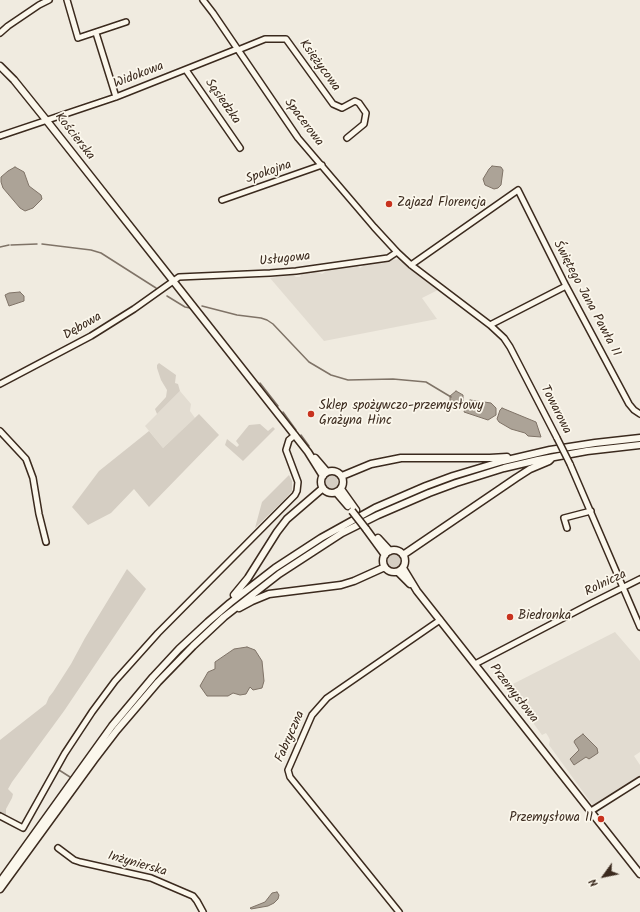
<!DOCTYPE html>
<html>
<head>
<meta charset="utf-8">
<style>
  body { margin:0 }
  #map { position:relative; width:640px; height:912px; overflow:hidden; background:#f0ebe0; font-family:Kalam,sans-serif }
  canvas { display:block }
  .north { position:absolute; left:584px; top:856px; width:40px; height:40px; -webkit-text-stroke:3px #fbf7ec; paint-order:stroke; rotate:237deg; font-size:11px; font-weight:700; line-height:16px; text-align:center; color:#3b2a1e }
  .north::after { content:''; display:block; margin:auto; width:14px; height:18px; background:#3b2a1e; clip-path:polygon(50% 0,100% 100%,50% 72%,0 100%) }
</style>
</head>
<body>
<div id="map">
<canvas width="640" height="912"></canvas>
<div class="north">N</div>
</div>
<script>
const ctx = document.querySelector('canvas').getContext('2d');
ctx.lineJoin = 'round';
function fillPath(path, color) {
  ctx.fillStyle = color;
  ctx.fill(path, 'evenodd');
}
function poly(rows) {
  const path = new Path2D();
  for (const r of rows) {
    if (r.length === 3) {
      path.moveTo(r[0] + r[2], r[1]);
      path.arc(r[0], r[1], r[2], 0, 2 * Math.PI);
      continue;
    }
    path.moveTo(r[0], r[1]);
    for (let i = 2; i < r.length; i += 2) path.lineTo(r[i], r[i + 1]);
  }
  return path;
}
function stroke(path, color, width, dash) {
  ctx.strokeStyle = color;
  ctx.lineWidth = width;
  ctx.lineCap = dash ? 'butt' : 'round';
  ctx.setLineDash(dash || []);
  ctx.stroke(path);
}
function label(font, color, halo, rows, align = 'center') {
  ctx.font = font + ' Kalam,sans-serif';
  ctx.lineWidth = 3.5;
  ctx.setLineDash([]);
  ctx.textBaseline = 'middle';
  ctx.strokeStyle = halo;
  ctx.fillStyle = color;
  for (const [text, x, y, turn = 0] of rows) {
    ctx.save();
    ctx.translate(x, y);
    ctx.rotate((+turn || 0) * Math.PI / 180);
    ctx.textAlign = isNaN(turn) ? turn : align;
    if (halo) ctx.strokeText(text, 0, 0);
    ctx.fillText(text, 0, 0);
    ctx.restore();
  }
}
fillPath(poly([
  [400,259,440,289,422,298,437,319,324,341,270,278,293,275,296,277,300,277,302,273,316,271,322,274,325,272,323,270,356,265,360,268,363,266,362,264],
  [180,391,191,404,190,411,195,418,163,448,145,426],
  [615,632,640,661,640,752,634,756,640,765,640,778,594,807,549,745,550,740,548,736,546,733,542,735,507,687]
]), '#e2dcd1');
fillPath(poly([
  [159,363,176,375,175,383,178,384,180,391,157,414,155,409,166,397,167,390,161,380,157,368,157,365],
  [199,414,219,435,149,507,134,489,111,513,88,525,72,507,99,471,149,431,163,448],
  [260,424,268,431,273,427,275,429,243,461,225,445,227,439,237,447,239,445,236,441,249,425],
  [331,482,7],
  [289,475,292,481,292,491,284,500,255,528,262,502],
  [394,561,7],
  [127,569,146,589,64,711,12,782,8,789,13,794,12,798,6,809,6,815,2,814,0,813,0,740,46,704,49,697,53,692,71,664,85,638]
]), '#d5cec3');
const water = poly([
  [492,166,501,167,503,170,501,185,498,188,494,189,485,185,483,179,489,169,492,166],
  [15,167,24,172,29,186,41,195,42,199,33,208,25,211,20,208,3,188,1,182,1,177,8,171,15,167],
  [20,292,24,296,24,301,9,306,5,295,9,293,20,292],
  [456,391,463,395,463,402,464,404,458,409,453,407,450,401,450,396,456,391],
  [470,400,491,403,496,408,496,415,488,420,464,412,466,405,470,400],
  [502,408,536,422,541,437,528,436,525,433,511,429,499,422,497,419,500,410,502,408],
  [247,647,255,650,262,661,264,681,262,688,253,690,250,687,246,694,240,695,233,693,228,696,207,696,200,686,208,672,215,669,215,662,234,649,247,647],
  [583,734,597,748,598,753,589,759,586,757,574,765,570,759,579,750,574,742,575,740,583,734],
  [277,892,279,895,278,899,274,903,268,906,251,909,250,908,265,902,272,893,277,892]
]);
fillPath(water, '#aca397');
stroke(water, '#7f7367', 1);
stroke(poly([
  [42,244,91,250,101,253,156,288],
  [11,245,37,244],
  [0,247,9,245],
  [167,296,185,307,190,308],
  [202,306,237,315,261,318,267,320,273,324,309,362,331,375,348,380,393,379,426,382,451,397],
  [260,383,278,406],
  [283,412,296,430],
  [301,435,309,446],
  [59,770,70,777]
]), '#7f7367', 1.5);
const minor = poly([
  [67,0,78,38,126,22],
  [203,0,213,13,298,138,374,227,397,252,411,265,490,325,504,338,510,347,557,438],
  [0,33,8,26,39,5,49,0],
  [96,33,116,97],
  [238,50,265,39,286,39,333,104,342,108,355,101,359,103,366,113,364,124,347,138],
  [186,70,240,148],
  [0,136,116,97,237,49],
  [222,200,322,165],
  [411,265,518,190,566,286,629,404,634,410,640,414],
  [490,325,566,286],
  [0,384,91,336,134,309,179,277,270,273,296,271,388,258,397,252],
  [0,431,26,459,33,478,39,514,46,542],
  [570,464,640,627],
  [567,528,564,518,591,511],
  [475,664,592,603,640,579],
  [591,811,640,780],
  [0,816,23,828,65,753,92,712,115,681,158,633,295,495,297,491,298,482,286,450,289,440,295,435],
  [58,848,74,860,80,862,151,878,193,896,197,901,203,912],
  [399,912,290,777,288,770,312,715,327,698,440,620]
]);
const major = poly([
  [0,66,14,80,47,121,174,282,308,452,323,476],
  [315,458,327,472],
  [332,482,11],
  [342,476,371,464,401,458,490,458,507,457],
  [341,489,356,510],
  [336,492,348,506],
  [366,529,385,555],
  [378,538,390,551],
  [394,561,11],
  [403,555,516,478,530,469,549,461,551,459],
  [403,568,417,591,640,874],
  [398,572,410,584],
  [234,595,248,578,277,532,287,519,323,488],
  [239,608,252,601,269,594,341,585,354,581,385,567],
  [0,882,112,726,153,677,179,649,208,622,230,603,275,568,321,538,375,508,426,486,453,476,503,461,550,450,595,443,640,438],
  [0,889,94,760,117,730,158,682,193,646,224,617,279,574,342,533,378,515,429,493,456,483,504,468,538,460,587,451,640,445]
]);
stroke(minor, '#3b2a1e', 8);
stroke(major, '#3b2a1e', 9);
stroke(minor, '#fbf7ec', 5);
stroke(major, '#fbf7ec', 6);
const minorBridge = poly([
  [557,438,570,464]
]);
const majorBridge = poly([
  [352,511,366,529]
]);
stroke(minorBridge, '#3b2a1e', 8, []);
stroke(majorBridge, '#3b2a1e', 9, []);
stroke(minorBridge, '#fbf7ec', 5);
stroke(majorBridge, '#fbf7ec', 6);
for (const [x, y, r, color] of [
  [389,204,4,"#c8321e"],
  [311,414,4,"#c8321e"],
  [510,617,4,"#c8321e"],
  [601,819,4,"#c8321e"]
]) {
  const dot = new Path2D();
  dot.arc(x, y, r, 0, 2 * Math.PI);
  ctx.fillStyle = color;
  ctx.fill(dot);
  stroke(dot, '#fbf7ec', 1.5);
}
label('13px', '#3b2a1e', '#fbf7ec', [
  ["Księżycowa",319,66,54],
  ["Widokowa",139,76,-21],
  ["Sąsiedzka",222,102,55],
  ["Spacerowa",303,123,53],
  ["Kościerska",74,137,52],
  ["Spokojna",269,173,-19],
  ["Usługowa",285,260,-6],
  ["Świętego Jana Pawła II",586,299,62],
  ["Dębowa",83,327,-30],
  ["Towarowa",555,410,63],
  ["Rolnicza",606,584,-26],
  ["Przemysłowa",513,694,52],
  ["Fabryczna",291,737,-66],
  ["Inżynierska",137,865,16]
]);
label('13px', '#3b2a1e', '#fbf7ec', [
  ["Zajazd Florencja",397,204],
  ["Sklep spożywczo-przemysłowy",319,407],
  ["Grażyna Hinc",319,422],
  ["Biedronka",518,617],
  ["Przemysłowa II",593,819,"right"]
], 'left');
</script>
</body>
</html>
